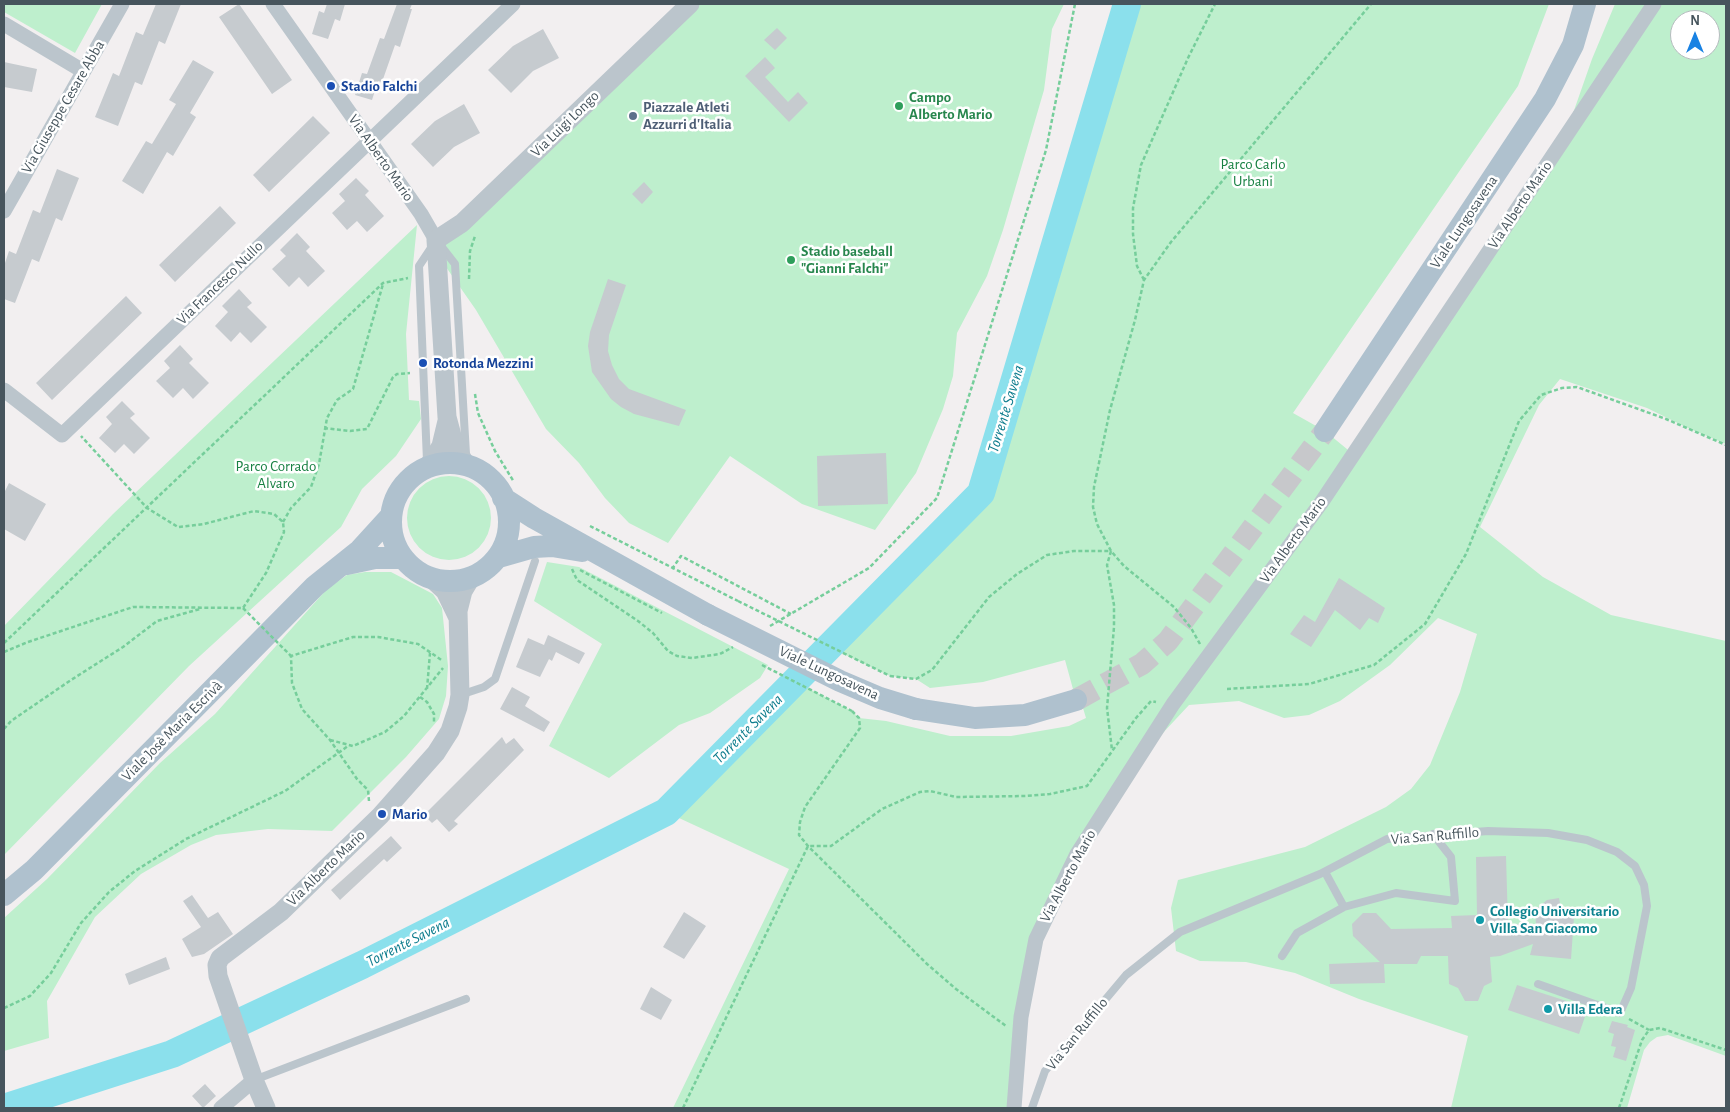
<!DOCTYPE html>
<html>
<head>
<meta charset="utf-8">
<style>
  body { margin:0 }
  #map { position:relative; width:1730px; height:1112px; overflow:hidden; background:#f2eff0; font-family:"Alegreya Sans",sans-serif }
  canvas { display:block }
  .frame { position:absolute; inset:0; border:5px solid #47555d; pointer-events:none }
  .north { position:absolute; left:1670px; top:10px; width:50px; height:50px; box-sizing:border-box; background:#fff; border:1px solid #b5bbbe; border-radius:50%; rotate:0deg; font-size:14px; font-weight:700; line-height:20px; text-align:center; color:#47555d }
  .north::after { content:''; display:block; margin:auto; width:18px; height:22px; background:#1982e3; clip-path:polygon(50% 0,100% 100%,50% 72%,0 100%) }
</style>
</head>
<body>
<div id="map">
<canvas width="1730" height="1112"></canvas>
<div class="frame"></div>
<div class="north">N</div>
</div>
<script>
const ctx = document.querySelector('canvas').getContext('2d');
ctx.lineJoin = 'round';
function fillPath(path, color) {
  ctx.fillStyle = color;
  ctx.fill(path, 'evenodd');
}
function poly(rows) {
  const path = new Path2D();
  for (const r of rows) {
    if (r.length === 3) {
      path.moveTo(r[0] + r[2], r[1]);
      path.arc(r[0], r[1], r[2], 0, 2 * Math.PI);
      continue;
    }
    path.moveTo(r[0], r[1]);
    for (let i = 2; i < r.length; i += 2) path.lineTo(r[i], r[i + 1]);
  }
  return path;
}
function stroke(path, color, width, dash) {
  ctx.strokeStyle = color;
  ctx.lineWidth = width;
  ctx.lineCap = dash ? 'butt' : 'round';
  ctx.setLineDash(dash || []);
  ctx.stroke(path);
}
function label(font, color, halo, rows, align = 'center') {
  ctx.font = font + ' "Alegreya Sans",sans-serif';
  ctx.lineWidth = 5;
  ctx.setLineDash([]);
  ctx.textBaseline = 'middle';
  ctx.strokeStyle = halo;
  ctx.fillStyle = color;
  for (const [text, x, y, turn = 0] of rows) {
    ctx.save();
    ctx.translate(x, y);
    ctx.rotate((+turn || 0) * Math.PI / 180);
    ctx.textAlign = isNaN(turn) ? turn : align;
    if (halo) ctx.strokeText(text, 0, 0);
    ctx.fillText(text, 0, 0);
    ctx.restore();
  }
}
fillPath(poly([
  [4,4,102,4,75,53,4,12],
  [685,4,1064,4,1052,29,1044,90,1003,230,987,276,957,333,953,376,943,409,916,473,875,530,802,504,730,456,668,543,629,523,605,498,579,463,546,429,476,310,432,247],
  [1127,4,1549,4,1518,86,1293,413,1325,431,1353,454,1564,139,1592,59,1615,4,1726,4,1726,444,1690,429,1647,408,1560,379,1539,405,1480,527,1543,577,1611,615,1726,641,1726,1056,1668,1035,1657,1037,1650,1042,1644,1050,1627,1108,1451,1108,1468,1036,1359,999,1295,973,1246,962,1200,961,1176,951,1171,908,1178,880,1305,847,1386,807,1411,789,1430,765,1460,692,1477,634,1438,618,1390,665,1340,701,1309,715,1284,718,1239,701,1189,705,1133,765,1036,939,1016,1108,673,1108,789,869,666,812,796,682,852,711,859,718,886,721,950,736,1011,736,1069,726,1086,718,1083,708,1076,700,1065,660,983,682,930,688,916,679,890,676,829,647,981,493],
  [1680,20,1710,20,1710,50,1680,50],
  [417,225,406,334,409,400,419,401,421,419,396,456,362,489,341,527,189,666,4,855,4,626,113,514],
  [449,518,42],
  [547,562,579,567,768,665,760,678,710,713,679,725,609,778,549,746,602,644,534,601],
  [365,572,391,572,433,594,442,608,448,666,446,696,439,719,406,757,332,831,268,829,216,835,191,845,141,874,95,917,47,1001,49,1038,4,1051,4,918,47,879,160,763,215,714,327,589,347,575]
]), '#beefcd');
stroke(poly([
  [4,1108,172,1054,362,965,666,812,981,493,1127,4]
]), '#8be0ec', 28);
fillPath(poly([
  [156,4,181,4,165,44,159,41,142,85,135,82,118,126,95,117,113,73,119,76,136,32,143,35],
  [239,4,292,80,272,94,219,17],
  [327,4,345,4,340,21,335,19,328,39,312,34,319,11,324,13],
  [397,4,412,4,410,9,412,9,400,47,395,45,382,82,378,81,372,100,355,95,362,73,367,74,380,38,384,39],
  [777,28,787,38,775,50,764,40],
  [543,29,559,58,533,71,511,93,488,70,513,46],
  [765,57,775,68,765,77,788,102,798,92,808,103,789,122,745,76],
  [193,60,214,72,190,113,196,117,173,156,167,152,143,194,122,181,146,141,152,144,176,104,169,100],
  [4,62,37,69,32,92,4,87],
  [464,104,480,133,454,147,433,167,411,144,435,121],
  [313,116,330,133,269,192,253,175],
  [57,169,79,178,62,221,56,218,39,262,32,259,15,303,4,299,4,266,9,251,16,254,33,210,40,213],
  [356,178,369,191,365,195,384,216,367,232,357,221,347,230,332,213,345,201,339,194],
  [644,182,653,192,642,204,632,194],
  [220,206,236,223,175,282,159,265],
  [297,233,310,247,306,251,325,271,308,287,299,277,289,287,272,269,286,256,280,250],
  [608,279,626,285,609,335,608,351,612,365,619,379,629,389,686,410,679,426,634,414,621,407,611,399,592,372,588,346,590,332],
  [239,289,252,303,247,307,267,327,251,343,240,332,231,342,215,326,228,312,222,306],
  [126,296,142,313,52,400,36,383],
  [180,345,193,359,189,363,209,383,193,399,183,388,173,398,156,381,170,368,164,361],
  [122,401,135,414,130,418,150,438,134,454,124,444,115,453,99,438,112,424,106,417],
  [886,453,888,504,818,506,817,456],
  [9,483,46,504,25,541,4,529,4,493],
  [1339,578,1385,608,1378,623,1369,618,1360,630,1335,610,1311,647,1290,634,1304,615,1315,622],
  [548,635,585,653,579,664,556,652,552,661,549,659,540,677,516,667,528,638,544,645],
  [512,687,530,697,525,706,550,722,544,732,500,709],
  [502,737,506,744,514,738,524,750,454,821,458,824,449,832,437,819,432,823,424,815],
  [391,836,402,848,387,862,384,859,340,900,331,890],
  [1506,856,1508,924,1536,924,1535,910,1547,900,1559,898,1561,909,1574,917,1571,959,1530,955,1533,944,1500,956,1490,957,1492,982,1484,986,1478,1001,1465,1001,1458,988,1449,984,1448,956,1421,956,1417,964,1384,964,1385,983,1330,984,1329,964,1380,962,1353,936,1352,924,1363,913,1376,913,1391,929,1452,928,1451,916,1477,915,1476,857],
  [192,895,208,918,218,912,233,934,204,954,192,957,182,939,201,927,183,901],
  [684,912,706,926,684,959,663,947],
  [166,957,170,969,129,985,125,974],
  [1517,985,1588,1008,1579,1034,1508,1010],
  [651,987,672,1000,661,1020,640,1009],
  [1612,1021,1628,1025,1627,1027,1635,1030,1626,1061,1613,1057,1616,1047,1611,1046,1614,1034,1608,1032],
  [205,1084,216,1096,203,1108,192,1096]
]), '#c6cbcf');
stroke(poly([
  [1076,700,1142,664,1168,641,1325,431]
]), '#c7c8cb', 22, [22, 11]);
stroke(poly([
  [469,279,470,251,475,236],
  [1144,280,1137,266,1133,234,1133,208,1141,165,1188,58,1215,4],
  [475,394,478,413,495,451,514,482],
  [324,428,350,431,367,429,393,377,397,374,410,373],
  [283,522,291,508,311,487,319,464,327,418,337,400,353,389,383,284],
  [590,526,738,601],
  [1111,551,1107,565,1114,605,1114,627,1107,708,1112,750],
  [572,569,577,580,638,621,653,633,668,651,677,656,692,658,720,654,733,647],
  [672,569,681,556,791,614],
  [580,570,662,613],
  [770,626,869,568,937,498,1046,150,1075,4],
  [4,643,383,283,408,278],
  [1200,644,1191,628,1174,607,1124,566,1111,551,1097,524,1093,507,1094,487,1110,410,1135,320,1144,280,1171,242,1371,4],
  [4,652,28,642,133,607,243,608,266,573,284,532,283,522,274,514,254,511,204,524,178,527,147,508,81,436],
  [890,676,916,679,932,670,989,597,1017,574,1047,555,1074,551,1111,551],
  [427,689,430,653],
  [1227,689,1309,684,1374,665,1425,624,1466,554,1519,421,1541,395,1562,388,1577,387,1666,419,1726,445],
  [420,697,427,702,434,714,434,723],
  [852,711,859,718,860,728,805,807,800,822,799,835,808,846,927,964,956,989,1006,1026],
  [4,729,11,721,71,680,123,647,157,621,200,609],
  [330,740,353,746,385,732,404,716,443,668],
  [369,801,368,790,357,779,330,740,302,709,292,683,291,656,353,637,378,637,418,644,443,661],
  [4,1008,30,996,51,973,81,923,109,892,135,871,186,839,285,791,348,746],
  [1629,1019,1649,1030],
  [683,1108,808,846,831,846,882,809,920,792,930,791,956,797,1026,796,1050,794,1087,786,1136,718,1151,701,1156,702],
  [1619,1108,1642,1040,1649,1030,1660,1028,1726,1050]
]), '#76ce9b', 2.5, [4, 2.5]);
stroke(poly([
  [441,246,455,264,466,454],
  [427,461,419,266,433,245],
  [460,695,484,687,495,679,535,561],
  [1344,907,1396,893,1455,901,1451,857,1433,834],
  [1282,956,1297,933,1344,907,1325,872],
  [254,1080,466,999],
  [1032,1108,1045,1071,1073,1038,1126,975,1180,932,1320,874,1387,839,1488,831,1548,833,1587,840,1617,852,1635,866,1644,885,1647,906,1631,988,1620,1013,1538,984]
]), '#bbc5cc', 8);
stroke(poly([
  [273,4,421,214,436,240],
  [4,24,83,71],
  [4,211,122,4],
  [4,390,62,435,513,4],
  [221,1108,254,1080],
  [1014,1108,1021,1017,1036,939,1077,854,1173,704,1321,503,1654,4]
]), '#bbc5cc', 15);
stroke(poly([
  [467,466,455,447,447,417,436,240,462,223,690,4],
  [427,468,441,446,447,421],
  [430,577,445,591,458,618],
  [266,1108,254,1080,218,976,217,965,220,958,281,912,380,816,436,753,450,731,458,707,460,695,458,611,463,591,472,576]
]), '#bbc5cc', 19);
stroke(poly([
  [1325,431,1545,99,1573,45,1585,4],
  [450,522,59],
  [503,498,534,518,708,615],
  [499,557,534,547,552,546,582,551],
  [347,564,375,558,403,558],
  [916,709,975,718,1025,715,1076,700],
  [4,895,34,870,315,586,360,550,391,516]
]), '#afc1ce', 22);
stroke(poly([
  [738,601,890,676],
  [243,608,291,656],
  [762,665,852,711]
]), '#76ce9b', 2.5, [4, 2.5]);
stroke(poly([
  [708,615,840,681,880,698,916,709]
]), '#afc1ce', 22);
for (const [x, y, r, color] of [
  [331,86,5,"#1a4fb4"],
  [899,106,5,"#2e9e5b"],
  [633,116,5,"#5c6f8a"],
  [791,260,5,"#2e9e5b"],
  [423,363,5,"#1a4fb4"],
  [382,814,5,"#1a4fb4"],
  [1480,920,5,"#0f9aa8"],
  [1548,1009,5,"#0f9aa8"]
]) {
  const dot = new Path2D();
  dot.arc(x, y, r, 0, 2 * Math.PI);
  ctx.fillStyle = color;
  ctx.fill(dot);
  stroke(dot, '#fff', 2);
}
label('bold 15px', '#164399', '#fff', [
  ["Stadio Falchi",341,86],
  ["Rotonda Mezzini",433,363],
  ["Mario",392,814]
], 'left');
label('bold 15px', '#27864d', '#fff', [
  ["Campo",909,97],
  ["Alberto Mario",909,114],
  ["Stadio baseball",801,251],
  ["\"Gianni Falchi\"",801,268]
], 'left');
label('15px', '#47555d', '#fff', [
  ["Via Giuseppe Cesare Abba",63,107,-60],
  ["Via Luigi Longo",565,124,-44],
  ["Via Alberto Mario",381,158,55],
  ["Via Alberto Mario",1520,205,-56],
  ["Viale Lungosavena",1464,222,-56],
  ["Via Francesco Nullo",220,283,-44],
  ["Via Alberto Mario",1293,540,-54],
  ["Viale Lungosavena",829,673,25],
  ["Viale Josè Maria Escrivà",172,731,-45],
  ["Via San Ruffillo",1435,836,-5],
  ["Via Alberto Mario",326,868,-44],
  ["Via Alberto Mario",1068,876,-62],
  ["Via San Ruffillo",1077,1034,-51]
]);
label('bold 15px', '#4e5e75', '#fff', [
  ["Piazzale Atleti",643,107],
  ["Azzurri d'Italia",643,124]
], 'left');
label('15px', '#178042', '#fff', [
  ["Parco Carlo",1253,164],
  ["Urbani",1253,181],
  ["Parco Corrado",276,466],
  ["Alvaro",276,483]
]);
label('bold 15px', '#0d838f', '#fff', [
  ["Collegio Universitario",1490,911],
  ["Villa San Giacomo",1490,928],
  ["Villa Edera",1558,1009]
], 'left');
label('italic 16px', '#0d7c8d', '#fff', [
  ["Torrente Savena",1006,409,-73],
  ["Torrente Savena",748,729,-45],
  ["Torrente Savena",408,942,-27]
]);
</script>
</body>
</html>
